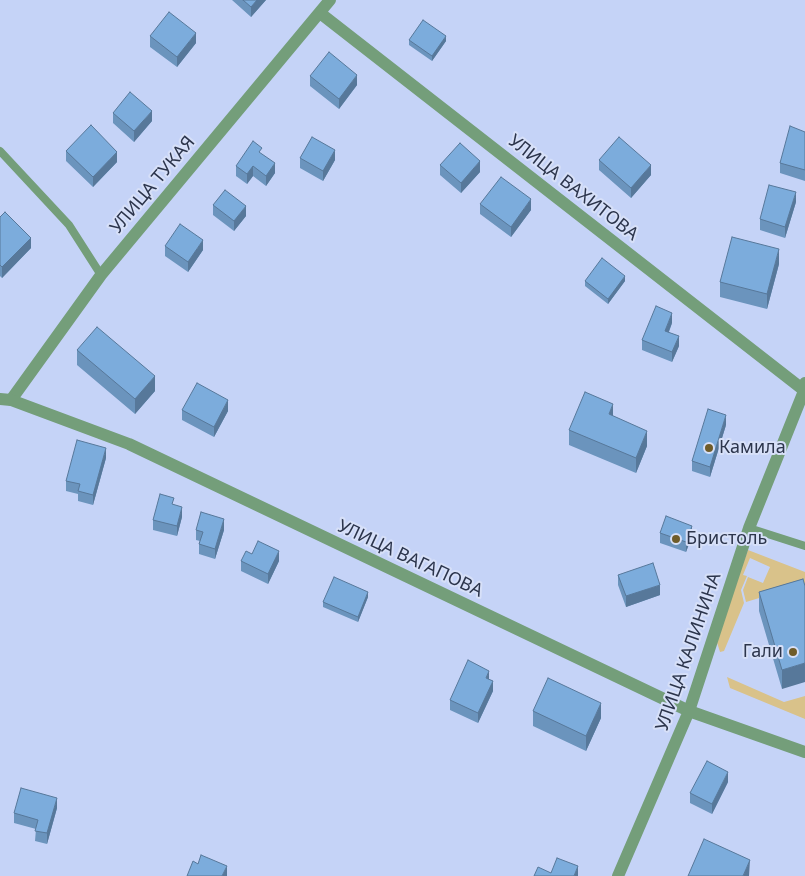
<!DOCTYPE html>
<html>
<head>
<meta charset="utf-8">
<style>
  body { margin:0 }
  canvas { display:block; background:#c5d3f7 }
</style>
</head>
<body>
<canvas width="805" height="876"></canvas>
<script>
const ctx = document.querySelector('canvas').getContext('2d');
ctx.lineJoin = 'round';
function fillPath(path, color) {
  ctx.fillStyle = color;
  ctx.fill(path, 'evenodd');
}
function poly(rows) {
  const path = new Path2D();
  for (const r of rows) {
    path.moveTo(r[0], r[1]);
    for (let i = 2; i < r.length; i += 2) path.lineTo(r[i], r[i + 1]);
  }
  return path;
}
function stroke(path, color, width, dash) {
  ctx.strokeStyle = color;
  ctx.lineWidth = width;
  ctx.lineCap = dash ? 'butt' : 'round';
  ctx.setLineDash(dash || []);
  ctx.stroke(path);
}
function label(font, color, halo, rows, align = 'center') {
  ctx.font = font + ' "Noto Sans",sans-serif';
  ctx.lineWidth = 4;
  ctx.setLineDash([]);
  ctx.textBaseline = 'middle';
  ctx.strokeStyle = halo;
  ctx.fillStyle = color;
  for (const [text, x, y, turn = 0] of rows) {
    ctx.save();
    ctx.translate(x, y);
    ctx.rotate((+turn || 0) * Math.PI / 180);
    ctx.textAlign = isNaN(turn) ? turn : align;
    if (halo) ctx.strokeText(text, 0, 0);
    ctx.fillText(text, 0, 0);
    ctx.restore();
  }
}
fillPath(poly([
  [748,550,805,572,805,588,799,586,746,602,743,590,748,577,763,583,770,567,750,558,743,575,747,576,741,590,744,603,724,651,720,652,715,636],
  [727,677,784,702,805,696,805,719,730,688]
]), '#d9c28a');
stroke(poly([
  [0,151,69,225,101,275],
  [749,528,805,546]
]), '#749e7a', 8);
stroke(poly([
  [320,13,805,391],
  [11,400,101,275,330,0],
  [689,711,749,528,804,391,805,383]
]), '#749e7a', 12);
stroke(poly([
  [0,399,11,400,129,444,689,711,805,752],
  [618,876,689,711]
]), '#749e7a', 12);
fillPath(poly([
  [232,0,266,0,251,17],
  [150,36,196,43,177,67,150,47],
  [409,40,446,41,432,61,409,45],
  [310,76,357,85,339,109,310,86],
  [113,113,152,121,134,142,113,123],
  [805,132,805,181,780,173,780,163],
  [66,151,117,162,93,187,66,161],
  [262,154,275,173,266,186,253,176,247,184,236,176,236,166],
  [300,158,335,160,323,181,300,168],
  [599,160,651,175,631,198,599,170],
  [440,165,480,172,461,193,440,175],
  [796,202,785,238,760,230,760,219],
  [480,204,531,210,511,237,480,214],
  [213,205,246,216,234,231,213,215],
  [0,217,31,248,2,278,0,276],
  [165,246,203,250,188,272,165,256],
  [779,264,767,309,720,297,720,282],
  [585,281,625,281,608,304,585,286],
  [672,323,669,332,679,346,672,362,642,350,642,340],
  [77,350,155,391,135,414,77,365],
  [182,410,228,411,214,437,182,420],
  [613,416,647,446,636,473,569,445,569,430],
  [726,425,710,477,692,471,692,461],
  [106,458,93,505,78,501,78,494,66,491,66,481],
  [182,517,177,536,153,530,153,520],
  [196,530,224,530,215,559,199,554,199,544,200,541,196,540],
  [660,533,692,536,686,552,660,543],
  [252,554,279,561,268,584,241,571,241,561],
  [618,575,660,595,626,607,618,585],
  [803,579,782,689,759,611,759,592],
  [368,597,358,622,323,607,323,602],
  [489,680,493,691,478,723,450,710,450,700],
  [533,711,601,718,586,751,533,726],
  [728,782,712,814,690,803,690,793],
  [57,808,47,844,35,841,36,829,14,823,14,813]
]), '#6b94bd');
fillPath(poly([
  [257,0,266,0,251,17,251,7],
  [196,33,196,43,177,67,177,57],
  [446,36,446,41,432,61,432,56],
  [357,75,357,85,339,109,339,99],
  [152,111,152,121,134,142,134,131],
  [335,150,335,160,323,181,323,171],
  [117,152,117,162,93,187,93,177],
  [480,161,480,172,461,193,461,183],
  [275,163,275,173,266,186,266,176],
  [651,165,651,175,631,198,631,188],
  [253,166,253,176,247,184,247,174],
  [796,192,796,202,785,238,785,227],
  [531,199,531,210,511,237,511,227],
  [246,206,246,216,234,231,234,221],
  [31,238,31,248,2,278,2,267],
  [203,240,203,250,188,272,188,262],
  [779,249,779,264,767,309,767,294],
  [625,276,625,281,608,304,608,299],
  [672,313,672,323,665,341,665,331],
  [679,336,679,346,672,362,672,352],
  [155,376,155,391,135,414,135,399],
  [228,400,228,411,214,437,214,427],
  [613,404,613,419,609,414],
  [726,415,726,425,710,477,710,467],
  [647,431,647,446,636,473,636,458],
  [106,448,106,458,93,505,93,495],
  [182,507,182,517,177,536,177,526],
  [224,519,224,530,215,559,215,549],
  [692,526,692,536,686,552,686,542],
  [279,551,279,561,268,584,268,574],
  [660,585,660,595,626,607,626,596],
  [368,592,368,597,358,622,358,617],
  [805,663,805,682,782,689,782,670],
  [489,671,489,681,486,678],
  [493,681,493,691,478,723,478,713],
  [601,703,601,718,586,751,586,736],
  [728,772,728,782,712,814,712,804],
  [57,798,57,808,47,844,47,833],
  [750,860,749,876,743,876],
  [227,866,227,876,222,876],
  [578,866,578,876,574,876]
]), '#57789a');
const building = poly([
  [243,0,257,0,251,7,243,0],
  [169,12,196,33,177,57,150,36,169,12],
  [423,20,446,36,432,56,409,40,423,20],
  [329,52,357,75,339,99,310,76,329,52],
  [130,92,152,111,134,131,113,113,130,92],
  [91,125,117,152,93,177,66,151,91,125],
  [790,126,805,132,805,170,780,163,790,126],
  [312,137,335,150,323,171,300,158,312,137],
  [619,137,651,165,631,188,599,160,619,137],
  [253,141,262,148,259,152,275,163,266,176,253,166,247,174,236,166,253,141],
  [460,143,480,161,461,183,440,165,460,143],
  [501,177,531,199,511,227,480,204,501,177],
  [769,185,796,192,785,227,760,219,769,185],
  [225,190,246,206,234,221,213,205,225,190],
  [5,212,31,238,2,267,0,265,0,217,5,212],
  [180,224,203,240,188,262,165,246,180,224],
  [732,237,779,249,767,294,720,282,732,237],
  [602,258,625,276,608,299,585,281,602,258],
  [656,306,672,313,665,331,679,336,672,352,642,340,656,306],
  [97,327,155,376,135,399,77,350,97,327],
  [197,383,228,400,214,427,182,410,197,383],
  [585,392,613,404,609,414,647,431,636,458,569,430,585,392],
  [708,409,726,415,710,467,692,461,708,409],
  [77,440,106,448,93,495,78,491,80,484,66,481,77,440],
  [160,494,174,498,172,504,182,507,177,526,153,520,160,494],
  [201,512,224,519,215,549,199,544,203,532,196,530,201,512],
  [666,516,692,526,686,542,660,533,666,516],
  [258,541,279,551,268,574,241,561,246,551,252,554,258,541],
  [653,563,660,585,626,596,618,575,653,563],
  [334,577,368,592,358,617,323,602,334,577],
  [803,579,805,586,805,663,782,670,759,592,803,579],
  [468,660,489,671,486,678,493,681,478,713,450,700,468,660],
  [548,678,601,703,586,736,533,711,548,678],
  [707,761,728,772,712,804,690,793,707,761],
  [21,788,57,798,47,833,35,831,38,820,14,813,21,788],
  [704,839,750,860,743,876,688,876,704,839],
  [201,855,227,866,222,876,187,876,193,861,198,864,201,855],
  [557,858,578,866,574,876,534,876,538,867,551,873,557,858]
]);
fillPath(building, '#7cacdc');
stroke(building, '#57789a', 1);
for (const [x, y, r, color] of [
  [709,448,5,"#6f5c2a"],
  [676,539,5,"#6f5c2a"],
  [793,652,5,"#6f5c2a"]
]) {
  const dot = new Path2D();
  dot.arc(x, y, r, 0, 2 * Math.PI);
  ctx.fillStyle = color;
  ctx.fill(dot);
  stroke(dot, '#d7e0f8', 2);
}
label('18px', '#2c354c', '#d7e0f8', [
  ["УЛИЦА ТУКАЯ",153,185,-50],
  ["УЛИЦА ВАХИТОВА",573,188,38],
  ["УЛИЦА ВАГАПОВА",410,559,25],
  ["УЛИЦА КАЛИНИНА",689,652,-71]
]);
label('18px', '#2c354c', '#d7e0f8', [
  ["Камила",719,448],
  ["Бристоль",686,539],
  ["Гали",783,652,"right"]
], 'left');
</script>
</body>
</html>
